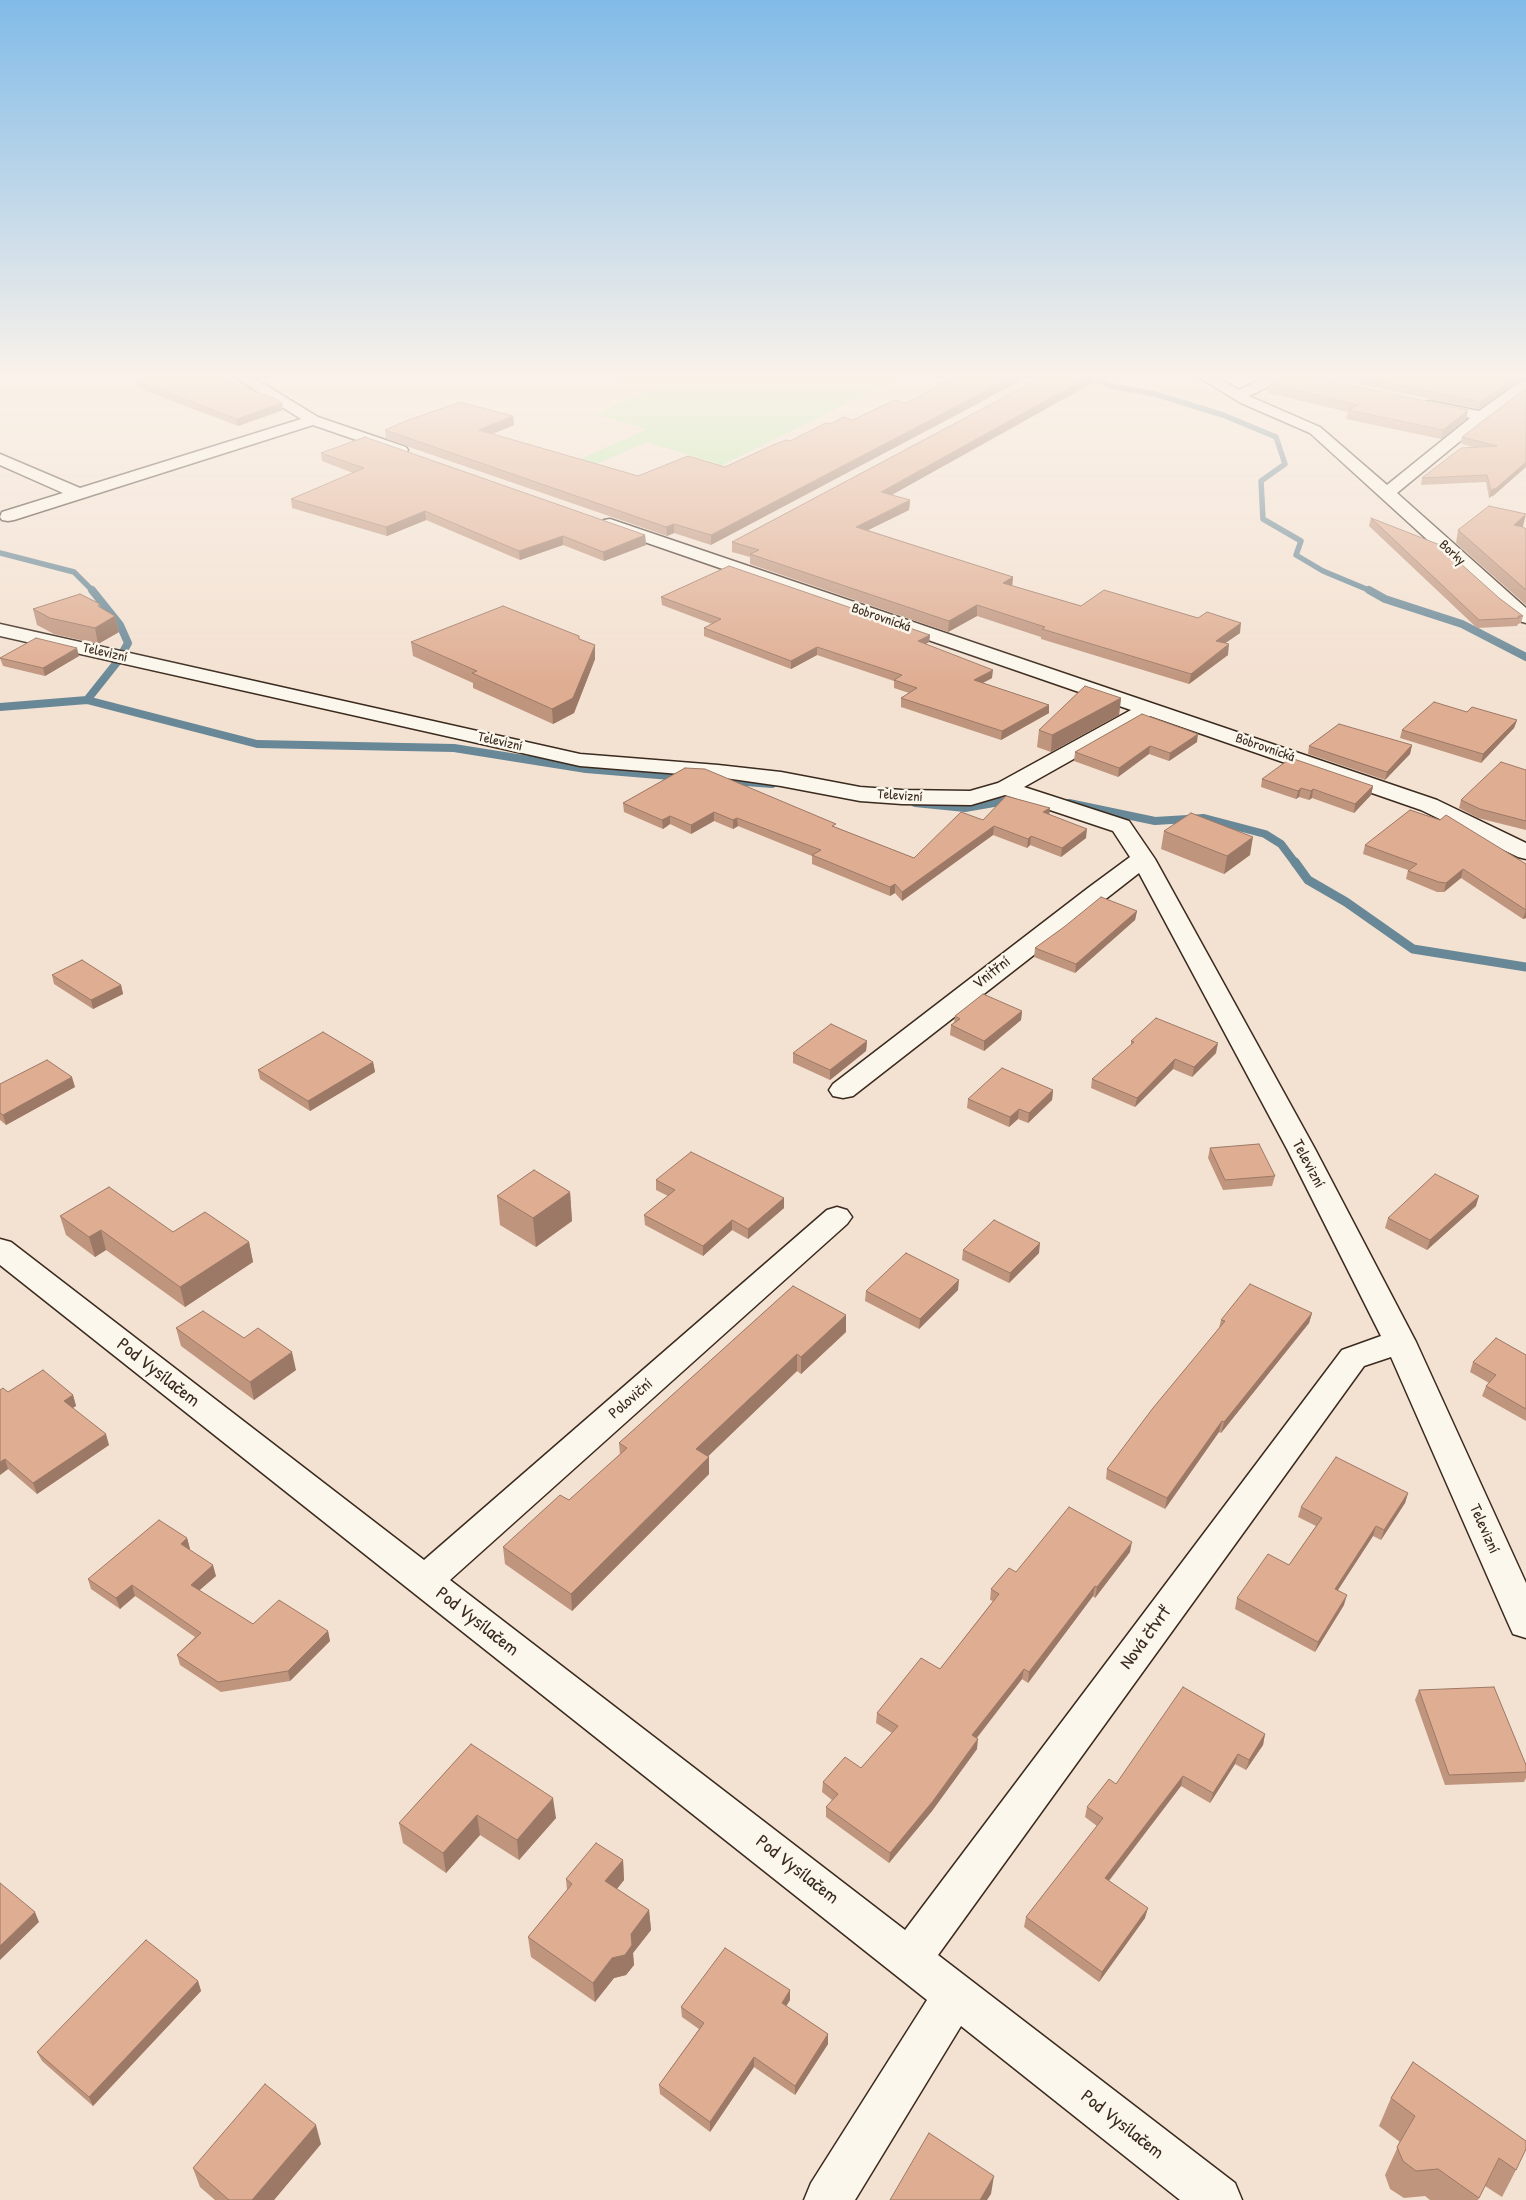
<!DOCTYPE html>
<html>
<head>
<meta charset="utf-8">
<style>
  body { margin:0 }
  canvas { display:block; background:#f3e1d1 }
</style>
</head>
<body>
<canvas width="1526" height="2200"></canvas>
<script>
const ctx = document.querySelector('canvas').getContext('2d');
ctx.lineJoin = 'round';
function fillPath(path, color) {
  ctx.fillStyle = color;
  ctx.fill(path, 'evenodd');
}
function poly(rows) {
  const path = new Path2D();
  for (const r of rows) {
    path.moveTo(r[0], r[1]);
    for (let i = 2; i < r.length; i += 2) path.lineTo(r[i], r[i + 1]);
  }
  return path;
}
function stroke(path, color, width, dash) {
  ctx.strokeStyle = color;
  ctx.lineWidth = width;
  ctx.lineCap = dash ? 'butt' : 'round';
  ctx.setLineDash(dash || []);
  ctx.stroke(path);
}
function label(font, color, halo, rows, align = 'center') {
  ctx.font = font + ' "Patrick Hand",sans-serif';
  ctx.lineWidth = 5;
  ctx.setLineDash([]);
  ctx.textBaseline = 'middle';
  ctx.strokeStyle = halo;
  ctx.fillStyle = color;
  for (const [text, x, y, turn = 0] of rows) {
    ctx.save();
    ctx.translate(x, y);
    ctx.rotate((+turn || 0) * Math.PI / 180);
    ctx.textAlign = isNaN(turn) ? turn : align;
    if (halo) ctx.strokeText(text, 0, 0);
    ctx.fillText(text, 0, 0);
    ctx.restore();
  }
}
fillPath(poly([
  [604,376,904,376,722,465,647,442,537,490,523,485,647,429,596,414,657,387]
]), '#b9ecac');
stroke(poly([
  [1089,376,1111,386,1155,394,1223,415,1276,437,1285,464,1261,481,1263,519,1301,541,1296,555,1323,571,1371,591],
  [0,553,74,572,93,591]
]), '#698897', 5.5);
stroke(poly([
  [92,590,120,625,128,643,118,661,87,700,257,744,454,748,586,769,682,777],
  [1369,590,1385,599,1462,624,1526,657],
  [0,707,87,700],
  [719,780,772,784],
  [915,803,965,808,1011,800],
  [1069,803,1155,821,1204,818,1265,834,1281,844,1296,864]
]), '#698897', 8);
stroke(poly([
  [1295,862,1308,880,1346,902,1413,949,1526,967]
]), '#698897', 9);
const minor = poly([
  [233,376,251,376,318,417,406,447,408,450,406,453,394,453,313,425,14,520,8,521,2,520,0,517,2,512,63,493,0,465,0,454,80,488,301,419,233,376],
  [1197,376,1215,376,1239,390,1268,376,1287,376,1285,379,1249,396,1320,427,1387,485,1470,418,1425,408,1423,405,1425,402,1430,401,1479,411,1521,381,1526,380,1526,391,1487,419,1397,493,1526,608,1526,623,1519,621,1498,604,1310,433,1241,403,1197,376],
  [610,519,1437,800,1526,843,1526,859,1518,857,1421,810,1150,716,1024,787,1129,821,1155,859,1315,1149,1416,1342,1526,1583,1526,1638,1513,1634,1508,1623,1391,1357,1364,1366,938,1955,1235,2183,1242,2200,1180,2200,961,2026,855,2200,804,2200,811,2183,927,2000,0,1265,0,1239,11,1242,424,1560,827,1210,837,1207,847,1210,852,1217,847,1224,450,1580,905,1930,1342,1350,1381,1336,1287,1149,1139,873,853,1096,843,1098,833,1096,829,1090,833,1084,1088,888,1130,857,1113,831,1005,795,971,805,902,804,860,801,781,786,718,777,580,766,0,636,0,624,580,754,718,765,781,772,860,787,902,790,970,791,998,783,1131,710,604,528,601,524,604,520,610,519]
]);
stroke(minor, '#3b2a1e', 3);
fillPath(minor, '#fbf7ec');
fillPath(poly([
  [1321,376,1526,376,1520,379,1479,409],
  [137,381,282,403,283,410,238,426,138,388],
  [1270,384,1468,410,1466,419,1441,439,1346,419,1348,412,1268,393],
  [1526,388,1492,497,1493,495,1489,498,1486,482,1421,485,1422,478,1475,448,1460,443,1462,437],
  [513,416,514,425,492,434,638,476,725,467,711,545,674,533,667,536,386,439,385,430],
  [321,453,645,535,646,545,604,561,563,545,520,560,426,520,387,536,292,508,291,499,353,473,322,461],
  [892,495,910,500,909,510,868,530,1013,577,1012,586,1081,606,1240,633,1225,643,1228,655,1189,684,1041,639,1041,637,977,616,948,632,750,564,750,557,732,552,732,542],
  [1371,518,1499,598,1523,616,1521,623,1518,624,1517,626,1477,628,1369,526],
  [1523,526,1523,527,1526,529,1526,605,1456,543,1458,530],
  [661,597,930,635,929,642,926,644,992,678,983,683,1049,713,1001,740,901,707,901,698,909,693,894,688,894,681,817,655,791,669,704,636,704,628,712,624,662,605],
  [100,607,115,616,119,632,98,644,54,634,37,625,33,609],
  [580,639,595,645,595,659,574,713,553,724,473,688,473,683,413,656,411,642],
  [79,656,45,676,3,666,0,658],
  [1121,698,1119,715,1051,752,1037,747,1039,730],
  [1467,712,1517,720,1514,728,1481,763,1400,738,1402,730],
  [1142,714,1197,742,1169,761,1149,754,1118,777,1074,761,1075,752],
  [1412,745,1410,754,1385,780,1308,754,1309,746],
  [685,768,914,858,983,820,1049,815,1086,838,1061,857,1030,845,1027,848,993,835,902,901,895,893,890,896,812,864,812,856,738,826,733,829,714,821,691,834,670,824,663,829,624,812,623,803],
  [1526,770,1526,830,1478,818,1459,808,1461,800],
  [1262,779,1373,786,1371,795,1354,813,1312,798,1309,800,1299,797,1296,799,1261,787],
  [1164,831,1250,855,1224,874,1161,849],
  [1365,845,1526,864,1526,918,1523,919,1461,878,1444,892,1437,892,1406,879,1408,870,1363,854],
  [1137,911,1135,920,1075,973,1034,957,1035,948,1064,927],
  [52,975,121,985,123,994,93,1009,54,984],
  [1022,1011,1021,1020,984,1051,950,1035,951,1025,954,1023,955,1016],
  [867,1041,866,1051,830,1080,793,1063,793,1053],
  [1131,1041,1216,1053,1192,1077,1173,1069,1135,1107,1091,1088,1092,1079,1131,1045],
  [373,1062,375,1072,310,1111,260,1079,258,1070],
  [0,1084,75,1087,6,1125,0,1120],
  [1053,1090,1052,1100,1028,1123,1018,1119,1009,1127,967,1108,968,1099],
  [1210,1148,1275,1176,1272,1186,1223,1190,1208,1158],
  [656,1180,784,1198,784,1208,748,1239,732,1230,703,1256,645,1225,644,1215,668,1196,656,1190],
  [570,1192,572,1221,536,1247,500,1225,497,1196],
  [1476,1206,1427,1250,1385,1228,1388,1218],
  [60,1216,249,1242,253,1262,185,1307,106,1250,95,1257,66,1235],
  [963,1250,1039,1253,1009,1283,962,1260],
  [793,1286,846,1332,801,1374,797,1371,708,1456,709,1474,572,1611,505,1564,503,1547,569,1500,620,1455,619,1443],
  [958,1290,919,1329,865,1301,866,1291],
  [1312,1313,1309,1323,1221,1433,1219,1432,1165,1509,1106,1479,1107,1469,1219,1328,1221,1320],
  [176,1328,244,1338,296,1370,254,1400,181,1346],
  [1526,1355,1526,1421,1482,1396,1486,1386,1489,1383,1470,1372,1473,1362],
  [8,1392,73,1395,76,1406,73,1408,109,1445,37,1494,8,1469,0,1475],
  [1408,1493,1405,1503,1381,1540,1373,1536,1338,1590,1344,1605,1315,1652,1235,1609,1237,1598,1289,1565,1316,1526,1298,1517,1301,1507],
  [187,1538,190,1549,189,1549,216,1576,199,1590,253,1624,328,1631,330,1641,290,1681,221,1692,180,1665,177,1655,195,1637,135,1596,120,1609,91,1589,88,1579],
  [1130,1552,1095,1598,1093,1596,1028,1683,1022,1679,977,1738,977,1749,932,1811,889,1863,826,1817,826,1807,832,1800,822,1792,823,1782,861,1768,892,1733,876,1723,877,1713,940,1669,993,1601,990,1600,991,1589,1016,1572],
  [1419,1690,1526,1765,1526,1778,1524,1782,1445,1785,1415,1700],
  [1265,1734,1263,1745,1246,1770,1235,1764,1210,1803,1181,1786,1109,1881,1145,1918,1099,1982,1024,1927,1026,1917,1097,1826,1085,1817,1087,1807,1116,1784],
  [471,1744,556,1818,519,1860,480,1835,446,1873,403,1843,399,1823],
  [623,1860,624,1880,617,1889,649,1910,651,1930,633,1953,634,1965,626,1975,614,1978,595,2002,531,1957,528,1937,567,1890,566,1879],
  [198,1981,201,1991,93,2106,42,2061,37,2052],
  [790,2000,786,2006,828,2034,828,2044,795,2095,754,2067,710,2132,660,2094,659,2085,699,2029,682,2017,681,2007],
  [1413,2062,1516,2170,1502,2197,1485,2186,1478,2200,1430,2200,1425,2196,1404,2198,1390,2189,1385,2175,1400,2142,1379,2126,1391,2098],
  [321,2144,274,2200,215,2200,200,2187,193,2168]
]), '#c0957e');
fillPath(poly([
  [1014,376,1030,376,711,545,711,535],
  [1090,376,1105,376,881,501,881,492],
  [1517,376,1526,376,1526,379,1520,379,1479,409,1480,402],
  [282,403,283,410,238,426,237,419],
  [1468,410,1466,419,1441,439,1443,430],
  [513,416,514,425,480,439,479,430],
  [1526,462,1526,467,1492,497,1494,490],
  [1494,488,1493,495,1489,498,1491,491],
  [910,500,909,510,856,536,856,527],
  [425,511,426,520,387,536,386,527],
  [1526,514,1523,526,1511,537,1514,525],
  [674,524,674,533,667,536,666,527],
  [645,535,646,545,604,561,603,552],
  [563,536,563,545,520,560,519,551],
  [1013,577,1012,587,1003,583],
  [977,605,977,616,948,632,949,621],
  [115,616,119,632,98,644,95,628],
  [1241,623,1240,633,1214,651,1216,641],
  [930,635,929,642,917,649,918,641],
  [1229,644,1228,655,1189,684,1191,674],
  [595,645,595,659,574,713,553,724,552,709],
  [817,647,817,655,791,669,791,661],
  [77,648,79,656,45,676,43,668],
  [993,670,992,678,973,688,974,680],
  [1121,698,1119,715,1051,752,1052,735],
  [1049,705,1049,713,1001,740,1002,731],
  [1517,720,1514,728,1481,763,1483,754],
  [1198,734,1197,742,1169,761,1170,753],
  [1412,745,1410,754,1385,780,1387,772],
  [1150,746,1149,754,1118,777,1119,768],
  [1373,786,1371,795,1354,813,1355,804],
  [1301,788,1299,797,1296,799,1298,791],
  [1313,789,1312,798,1309,800,1311,791],
  [1050,808,1049,817,1043,812],
  [714,812,714,821,691,834,691,825],
  [670,816,670,824,663,829,662,820],
  [737,818,738,826,733,829,733,820],
  [994,826,993,835,902,901,902,892],
  [1087,829,1086,838,1061,857,1062,848],
  [1031,836,1030,845,1027,848,1028,839],
  [1253,837,1250,855,1224,874,1227,856],
  [1463,869,1461,878,1444,892,1446,883],
  [895,884,895,893,890,896,890,887],
  [1526,910,1526,918,1523,919],
  [1137,911,1135,920,1075,973,1076,964],
  [121,985,123,994,93,1009,91,1000],
  [1022,1011,1021,1020,984,1051,984,1041],
  [867,1041,866,1051,830,1080,830,1070],
  [1218,1043,1216,1053,1192,1077,1194,1067],
  [1175,1059,1173,1069,1135,1107,1137,1098],
  [373,1062,375,1072,310,1111,308,1101],
  [72,1077,75,1087,6,1125,3,1115],
  [1053,1090,1052,1100,1028,1123,1029,1113],
  [1019,1109,1018,1119,1009,1127,1010,1117],
  [570,1192,572,1221,536,1247,533,1218],
  [1479,1196,1476,1206,1427,1250,1430,1240],
  [784,1198,784,1208,748,1239,748,1229],
  [732,1220,732,1230,703,1256,703,1246],
  [101,1230,106,1250,95,1257,89,1237],
  [249,1242,253,1262,185,1307,180,1287],
  [1040,1243,1039,1253,1009,1283,1010,1273],
  [959,1280,958,1290,919,1329,920,1319],
  [1312,1313,1309,1323,1221,1433,1224,1422],
  [846,1315,846,1332,801,1374,801,1357],
  [292,1352,296,1370,254,1400,250,1382],
  [797,1354,797,1371,697,1467,696,1449],
  [73,1395,76,1406,67,1411,64,1401],
  [1222,1421,1219,1432,1165,1509,1167,1498],
  [106,1434,109,1445,37,1494,33,1483],
  [709,1457,709,1474,572,1611,571,1594],
  [5,1459,8,1469,0,1475,0,1462],
  [1408,1493,1405,1503,1381,1540,1384,1530],
  [1376,1526,1373,1536,1332,1599,1335,1589],
  [187,1538,190,1549,183,1554,181,1544],
  [1132,1542,1130,1552,1095,1598,1097,1587],
  [213,1565,216,1576,194,1595,191,1585],
  [132,1585,135,1596,120,1609,116,1598],
  [1095,1586,1093,1596,1028,1683,1029,1672],
  [1347,1595,1344,1605,1315,1652,1318,1642],
  [328,1631,330,1641,290,1681,288,1671],
  [1024,1669,1022,1679,971,1745,972,1735],
  [1265,1734,1263,1745,1246,1770,1249,1760],
  [978,1739,977,1749,932,1811,889,1863,890,1853],
  [1238,1754,1235,1764,1210,1803,1213,1793],
  [1183,1776,1181,1786,1103,1888,1105,1878],
  [553,1798,556,1818,519,1860,517,1840],
  [477,1815,480,1835,446,1873,443,1853],
  [623,1860,624,1880,607,1901,605,1881],
  [1148,1908,1145,1918,1099,1982,1102,1972],
  [649,1910,651,1930,633,1953,634,1965,626,1975,614,1978,595,2002,593,1983],
  [35,1912,39,1922,0,1960,0,1946],
  [198,1981,201,1991,93,2106,89,2097],
  [790,1990,790,2000,782,2013,782,2003],
  [828,2034,828,2044,795,2095,795,2086],
  [754,2057,754,2067,710,2132,710,2122],
  [316,2125,321,2144,274,2200,252,2200],
  [994,2176,991,2194,987,2200,980,2200]
]), '#9c7966');
const building = poly([
  [153,376,213,376,274,398,282,403,237,419,137,381,153,376],
  [958,376,1014,376,711,535,674,524,666,527,385,430,406,421,460,402,513,416,479,430,638,476,688,456,725,467,773,445,786,440,790,441,826,423,830,424,844,417,853,420,894,400,906,403,958,376],
  [1044,376,1090,376,881,492,910,500,856,527,1013,577,1003,583,1081,606,1104,590,1198,618,1207,612,1241,623,1216,641,1229,644,1191,674,1042,629,1045,627,977,605,949,621,750,554,759,550,732,542,1044,376],
  [1284,376,1306,376,1468,410,1443,430,1348,410,1358,405,1270,384,1284,376],
  [1354,376,1517,376,1480,402,1354,376],
  [1526,388,1526,462,1494,490,1494,488,1491,491,1487,475,1422,478,1461,448,1497,446,1462,437,1526,388],
  [365,437,645,535,603,552,563,536,519,551,425,511,386,527,291,499,364,468,321,453,365,437],
  [1489,506,1526,514,1514,525,1523,527,1526,529,1526,590,1458,530,1489,506],
  [1371,518,1440,545,1499,598,1523,616,1518,616,1519,618,1479,620,1371,518],
  [729,566,930,635,918,641,993,670,974,680,1049,705,1002,731,901,698,917,688,894,680,902,675,817,647,791,661,704,628,721,619,661,597,729,566],
  [80,594,100,604,98,606,115,616,95,628,50,618,33,609,80,594],
  [503,606,579,636,579,639,595,645,573,698,552,709,472,673,477,671,411,642,503,606],
  [36,638,77,648,43,668,0,658,36,638],
  [1085,686,1121,698,1052,735,1039,730,1085,686],
  [1434,702,1467,712,1472,707,1517,720,1483,754,1402,730,1434,702],
  [1142,714,1198,734,1170,753,1150,746,1119,768,1075,752,1142,714],
  [1339,724,1412,745,1387,772,1309,746,1339,724],
  [1291,758,1373,786,1355,804,1313,789,1311,791,1301,788,1298,791,1262,779,1291,758],
  [1501,762,1526,770,1526,821,1480,809,1461,800,1501,762],
  [685,768,705,769,836,824,832,826,914,858,961,812,983,820,1006,796,1050,808,1043,812,1087,829,1062,848,1031,836,1028,839,994,826,902,892,895,884,890,887,812,855,821,850,737,818,733,820,714,812,691,825,670,816,662,820,623,803,685,768],
  [1410,810,1440,820,1446,815,1526,864,1526,910,1463,869,1446,883,1439,882,1408,871,1417,864,1365,845,1410,810],
  [1191,813,1253,837,1227,856,1164,831,1191,813],
  [1101,897,1137,911,1076,964,1035,948,1064,927,1101,897],
  [82,960,121,985,91,1000,52,975,82,960],
  [983,994,1022,1011,984,1041,951,1025,960,1019,955,1016,983,994],
  [1156,1018,1218,1043,1194,1067,1175,1059,1137,1098,1092,1079,1134,1042,1131,1041,1156,1018],
  [831,1024,867,1041,830,1070,793,1053,831,1024],
  [323,1032,373,1062,308,1101,258,1070,323,1032],
  [47,1060,72,1077,3,1115,0,1113,0,1084,47,1060],
  [1002,1068,1053,1090,1029,1113,1019,1109,1010,1117,968,1099,1002,1068],
  [1259,1144,1275,1176,1225,1180,1210,1148,1259,1144],
  [691,1152,784,1198,748,1229,732,1220,703,1246,644,1215,675,1190,656,1180,691,1152],
  [534,1170,570,1192,533,1218,497,1196,534,1170],
  [1435,1174,1479,1196,1430,1240,1388,1218,1435,1174],
  [109,1187,173,1232,205,1212,249,1242,180,1287,101,1230,89,1237,60,1216,109,1187],
  [994,1220,1040,1243,1010,1273,963,1250,994,1220],
  [906,1253,959,1280,920,1319,866,1291,906,1253],
  [1250,1284,1312,1313,1224,1422,1222,1421,1167,1498,1107,1469,1153,1408,1225,1321,1221,1320,1250,1284],
  [793,1286,846,1315,801,1357,797,1354,696,1449,709,1457,571,1594,503,1547,560,1495,569,1500,627,1448,619,1443,793,1286],
  [203,1311,244,1338,258,1328,292,1352,250,1382,176,1328,203,1311],
  [1496,1338,1526,1355,1526,1409,1486,1386,1496,1375,1473,1362,1496,1338],
  [43,1370,73,1395,64,1401,106,1434,33,1483,5,1459,0,1462,0,1390,3,1388,8,1392,43,1370],
  [1336,1457,1408,1493,1384,1530,1376,1526,1335,1589,1347,1595,1318,1642,1237,1598,1268,1554,1289,1565,1322,1518,1301,1507,1336,1457],
  [1069,1507,1132,1542,1097,1587,1095,1586,1029,1672,1024,1669,972,1735,978,1739,933,1801,890,1853,826,1807,838,1794,823,1782,845,1757,861,1768,898,1726,877,1713,921,1658,940,1669,999,1594,991,1589,1009,1568,1016,1572,1069,1507],
  [159,1520,187,1538,181,1544,213,1565,191,1585,253,1624,279,1600,328,1631,288,1671,218,1682,177,1655,201,1633,132,1585,116,1598,88,1579,159,1520],
  [1183,1687,1265,1734,1249,1760,1238,1754,1213,1793,1183,1776,1105,1878,1148,1908,1102,1972,1026,1917,1103,1818,1087,1807,1109,1779,1116,1784,1183,1687],
  [1494,1687,1526,1765,1526,1772,1449,1775,1419,1690,1494,1687],
  [471,1744,553,1798,517,1840,477,1815,443,1853,399,1823,471,1744],
  [596,1843,623,1860,605,1881,649,1910,631,1934,632,1945,625,1955,612,1958,593,1983,528,1937,572,1884,566,1879,596,1843],
  [0,1883,35,1912,0,1946,0,1883],
  [146,1940,198,1981,89,2097,37,2052,146,1940],
  [725,1948,790,1990,782,2003,828,2034,795,2086,754,2057,710,2122,659,2085,704,2023,681,2007,725,1948],
  [1413,2062,1526,2141,1526,2149,1516,2170,1499,2158,1479,2198,1438,2169,1416,2171,1403,2161,1397,2147,1415,2116,1391,2098,1413,2062],
  [265,2084,316,2125,252,2200,229,2200,193,2168,265,2084],
  [929,2133,994,2176,980,2200,890,2200,929,2133]
]);
fillPath(building, '#dfad92');
stroke(building, '#9c7966', 1);
const sky = ctx.createLinearGradient(0, 0, 0, 684);
sky.addColorStop(0, '#81bbe8');
sky.addColorStop(0.55, '#faf2ea');
sky.addColorStop(1, '#faf2ea00');
ctx.fillStyle = sky;
ctx.fillRect(0, 0, 1526, 684);
label('14px', '#3b2a1e', '#fbf7ec', [
  ["Borky",1452,553,42],
  ["Bobrovnická",881,618,19],
  ["Televizní",105,653,13],
  ["Televizní",500,742,13],
  ["Bobrovnická",1265,748,19],
  ["Televizní",900,796,4]
]);
label('16px', '#3b2a1e', '#fbf7ec', [
  ["Vnitřní",992,973,-38],
  ["Televizní",1308,1164,62],
  ["Poloviční",631,1399,-41],
  ["Televizní",1484,1529,66]
]);
label('19px', '#3b2a1e', '#fbf7ec', [
  ["Pod Vysílačem",158,1373,38],
  ["Pod Vysílačem",477,1622,38],
  ["Nová čtvrť",1146,1638,-54],
  ["Pod Vysílačem",797,1870,38],
  ["Pod Vysílačem",1122,2125,38]
]);
</script>
</body>
</html>
